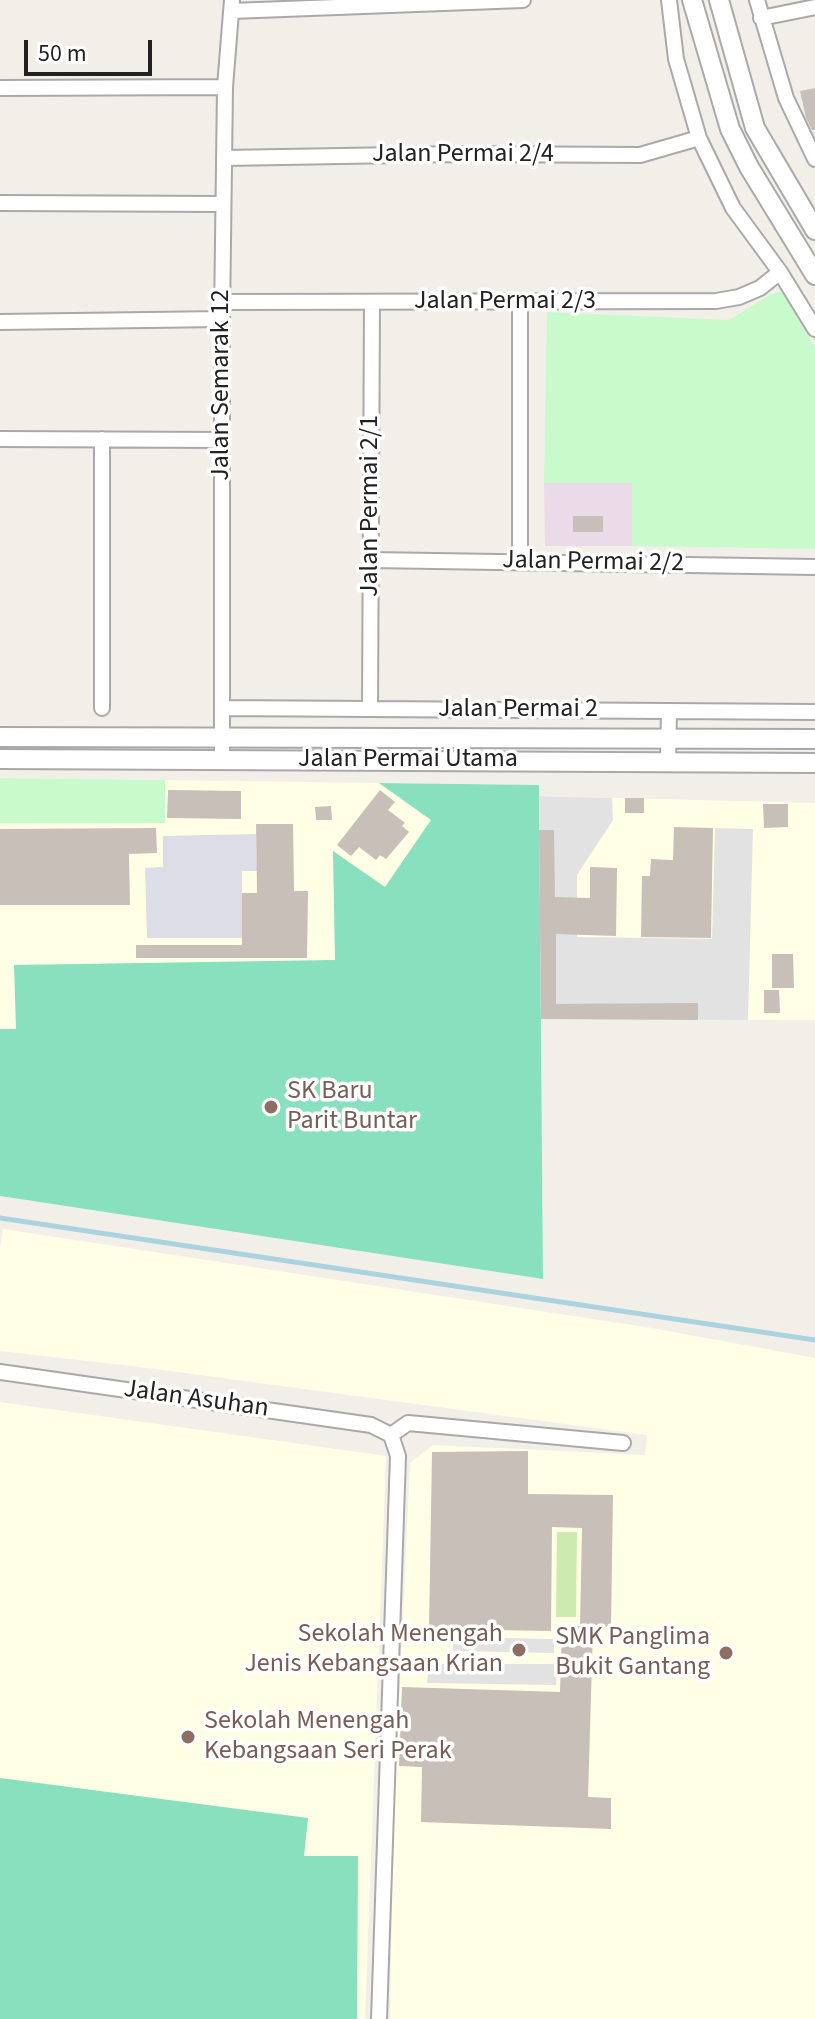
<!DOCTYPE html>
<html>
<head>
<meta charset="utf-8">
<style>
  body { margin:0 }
  #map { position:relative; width:815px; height:2019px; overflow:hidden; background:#f2efe9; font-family:"Source Sans 3",sans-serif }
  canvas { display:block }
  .scale { position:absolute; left:24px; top:40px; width:128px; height:36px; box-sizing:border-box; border:4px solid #222; border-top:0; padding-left:10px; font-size:24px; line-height:28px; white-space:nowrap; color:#222; -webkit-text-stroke:6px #fff; paint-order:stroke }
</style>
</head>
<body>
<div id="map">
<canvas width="815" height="2019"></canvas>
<div class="scale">50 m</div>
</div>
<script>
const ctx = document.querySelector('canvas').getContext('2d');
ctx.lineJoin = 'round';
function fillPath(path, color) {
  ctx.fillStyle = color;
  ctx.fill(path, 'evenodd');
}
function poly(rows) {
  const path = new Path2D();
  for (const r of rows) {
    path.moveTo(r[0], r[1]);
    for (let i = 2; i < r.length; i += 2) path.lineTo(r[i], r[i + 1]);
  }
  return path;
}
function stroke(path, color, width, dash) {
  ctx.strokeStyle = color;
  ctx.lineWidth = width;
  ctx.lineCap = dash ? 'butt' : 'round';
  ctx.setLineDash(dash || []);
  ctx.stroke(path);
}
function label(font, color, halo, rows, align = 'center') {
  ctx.font = font + ' "Source Sans 3",sans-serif';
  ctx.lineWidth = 7;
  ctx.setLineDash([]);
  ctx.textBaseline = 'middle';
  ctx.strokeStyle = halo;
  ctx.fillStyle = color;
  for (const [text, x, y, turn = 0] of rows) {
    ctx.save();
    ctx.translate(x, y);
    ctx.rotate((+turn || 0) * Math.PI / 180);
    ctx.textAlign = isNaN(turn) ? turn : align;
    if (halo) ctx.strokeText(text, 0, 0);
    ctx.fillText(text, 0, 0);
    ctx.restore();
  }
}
fillPath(poly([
  [544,483,632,483,632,546,545,546]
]), '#ebdbe8');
fillPath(poly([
  [0,778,539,785,539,796,815,803,815,1020,541,1019,543,1279,0,1196],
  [3,1229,652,1328,815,1358,815,2019,390,2019,393,1837,410,1463,433,1445,645,1455,647,1435,140,1367,0,1351,0,1248],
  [0,1402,386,1456,365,2019,0,2019]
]), '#ffffe5');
fillPath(poly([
  [557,1532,577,1532,576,1617,556,1617]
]), '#cdebb0');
fillPath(poly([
  [782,292,815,347,815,549,632,546,632,483,544,483,547,312,729,320,771,294],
  [0,778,165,780,165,823,0,823]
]), '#c8facc');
fillPath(poly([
  [379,783,539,785,543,1279,0,1196,0,1029,16,1029,14,965,335,960,333,851,385,887,431,820],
  [0,1778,308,1818,304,1856,358,1856,357,2019,0,2019]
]), '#88e0be');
fillPath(poly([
  [539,796,612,798,613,820,577,875,577,937,712,939,715,828,753,829,748,1020,541,1019],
  [453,1637,554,1639,554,1653,453,1651],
  [429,1664,557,1664,556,1685,427,1683]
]), '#e2e2e2');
fillPath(poly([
  [256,834,257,871,242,871,242,938,147,938,145,868,163,867,163,836]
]), '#dddde8');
stroke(poly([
  [0,1218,815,1340]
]), '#aad3df', 5);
fillPath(poly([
  [815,88,815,130,812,130,806,118,800,91],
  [573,516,603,516,603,532,573,532],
  [168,790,241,791,241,819,167,818],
  [380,790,395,802,388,810,405,823,402,826,409,832,386,859,380,855,376,860,359,847,351,856,337,845],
  [625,798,644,798,644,813,625,813],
  [763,804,788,804,788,827,764,828],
  [331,806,332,820,316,820,315,807],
  [256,824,293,824,294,891,308,891,307,958,136,958,136,945,242,945,242,893,257,893],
  [674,827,713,828,711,938,641,937,642,876,650,876,651,859,673,860],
  [156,828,157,853,129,854,130,905,0,905,0,829],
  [539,830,554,830,555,897,590,898,590,867,617,868,616,936,556,934,556,1004,698,1003,698,1020,541,1019],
  [772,954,793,954,794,988,772,988],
  [764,990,779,990,780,1013,764,1013],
  [528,1451,528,1494,613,1495,611,1627,593,1627,588,1797,611,1798,611,1829,421,1822,422,1767,399,1766,402,1687,560,1692,562,1626,580,1626,582,1528,552,1527,551,1631,429,1629,432,1452]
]), '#c7bfb8');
const minor = poly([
  [669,0,676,59,699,138,733,208,780,272,815,329],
  [757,0,786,98,815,159],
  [231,11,523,0],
  [761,18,815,7],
  [0,88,225,87],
  [224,158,458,154,640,155,699,138],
  [0,203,223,204],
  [222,302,716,301,739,297,760,288,780,272],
  [520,302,520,562],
  [0,322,222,319],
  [0,439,222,440],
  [102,439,102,708],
  [371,560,815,567],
  [222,708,815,712],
  [370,709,372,302],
  [222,759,222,319,225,87,232,0],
  [668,761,669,711],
  [0,1372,371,1425,391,1435],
  [391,1435,408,1423,623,1443],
  [379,2019,398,1456,391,1435]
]);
const tertiary = poly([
  [692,0,730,129,749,167,815,275],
  [719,0,755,128,815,230],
  [0,737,815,739],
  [0,759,815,763]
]);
stroke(minor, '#a9a9a9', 18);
stroke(tertiary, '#a9a9a9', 22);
stroke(minor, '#fff', 14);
stroke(tertiary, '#fff', 18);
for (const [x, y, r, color] of [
  [271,1107,8,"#8d6e63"],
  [519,1650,8,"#8d6e63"],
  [726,1653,8,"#8d6e63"],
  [188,1737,8,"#8d6e63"]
]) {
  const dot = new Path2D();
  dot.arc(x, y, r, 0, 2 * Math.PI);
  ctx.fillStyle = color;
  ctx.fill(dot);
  stroke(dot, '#fff', 3);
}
label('26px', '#222', '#fff', [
  ["Jalan Permai 2/4",463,155],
  ["Jalan Permai 2/3",505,302],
  ["Jalan Semarak 12",222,385,-90],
  ["Jalan Permai 2/1",371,506,-90],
  ["Jalan Permai 2/2",593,563,1],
  ["Jalan Permai 2",518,710],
  ["Jalan Permai Utama",408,760],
  ["Jalan Asuhan",196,1400,8]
]);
label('26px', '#785e54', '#fff', [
  ["SK Baru",287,1092],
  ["Parit Buntar",287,1122],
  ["Sekolah Menengah",503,1635,"right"],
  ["Jenis Kebangsaan Krian",503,1665,"right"],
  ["SMK Panglima",710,1638,"right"],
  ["Bukit Gantang",710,1668,"right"],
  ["Sekolah Menengah",204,1722],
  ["Kebangsaan Seri Perak",204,1752]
], 'left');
</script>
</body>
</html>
